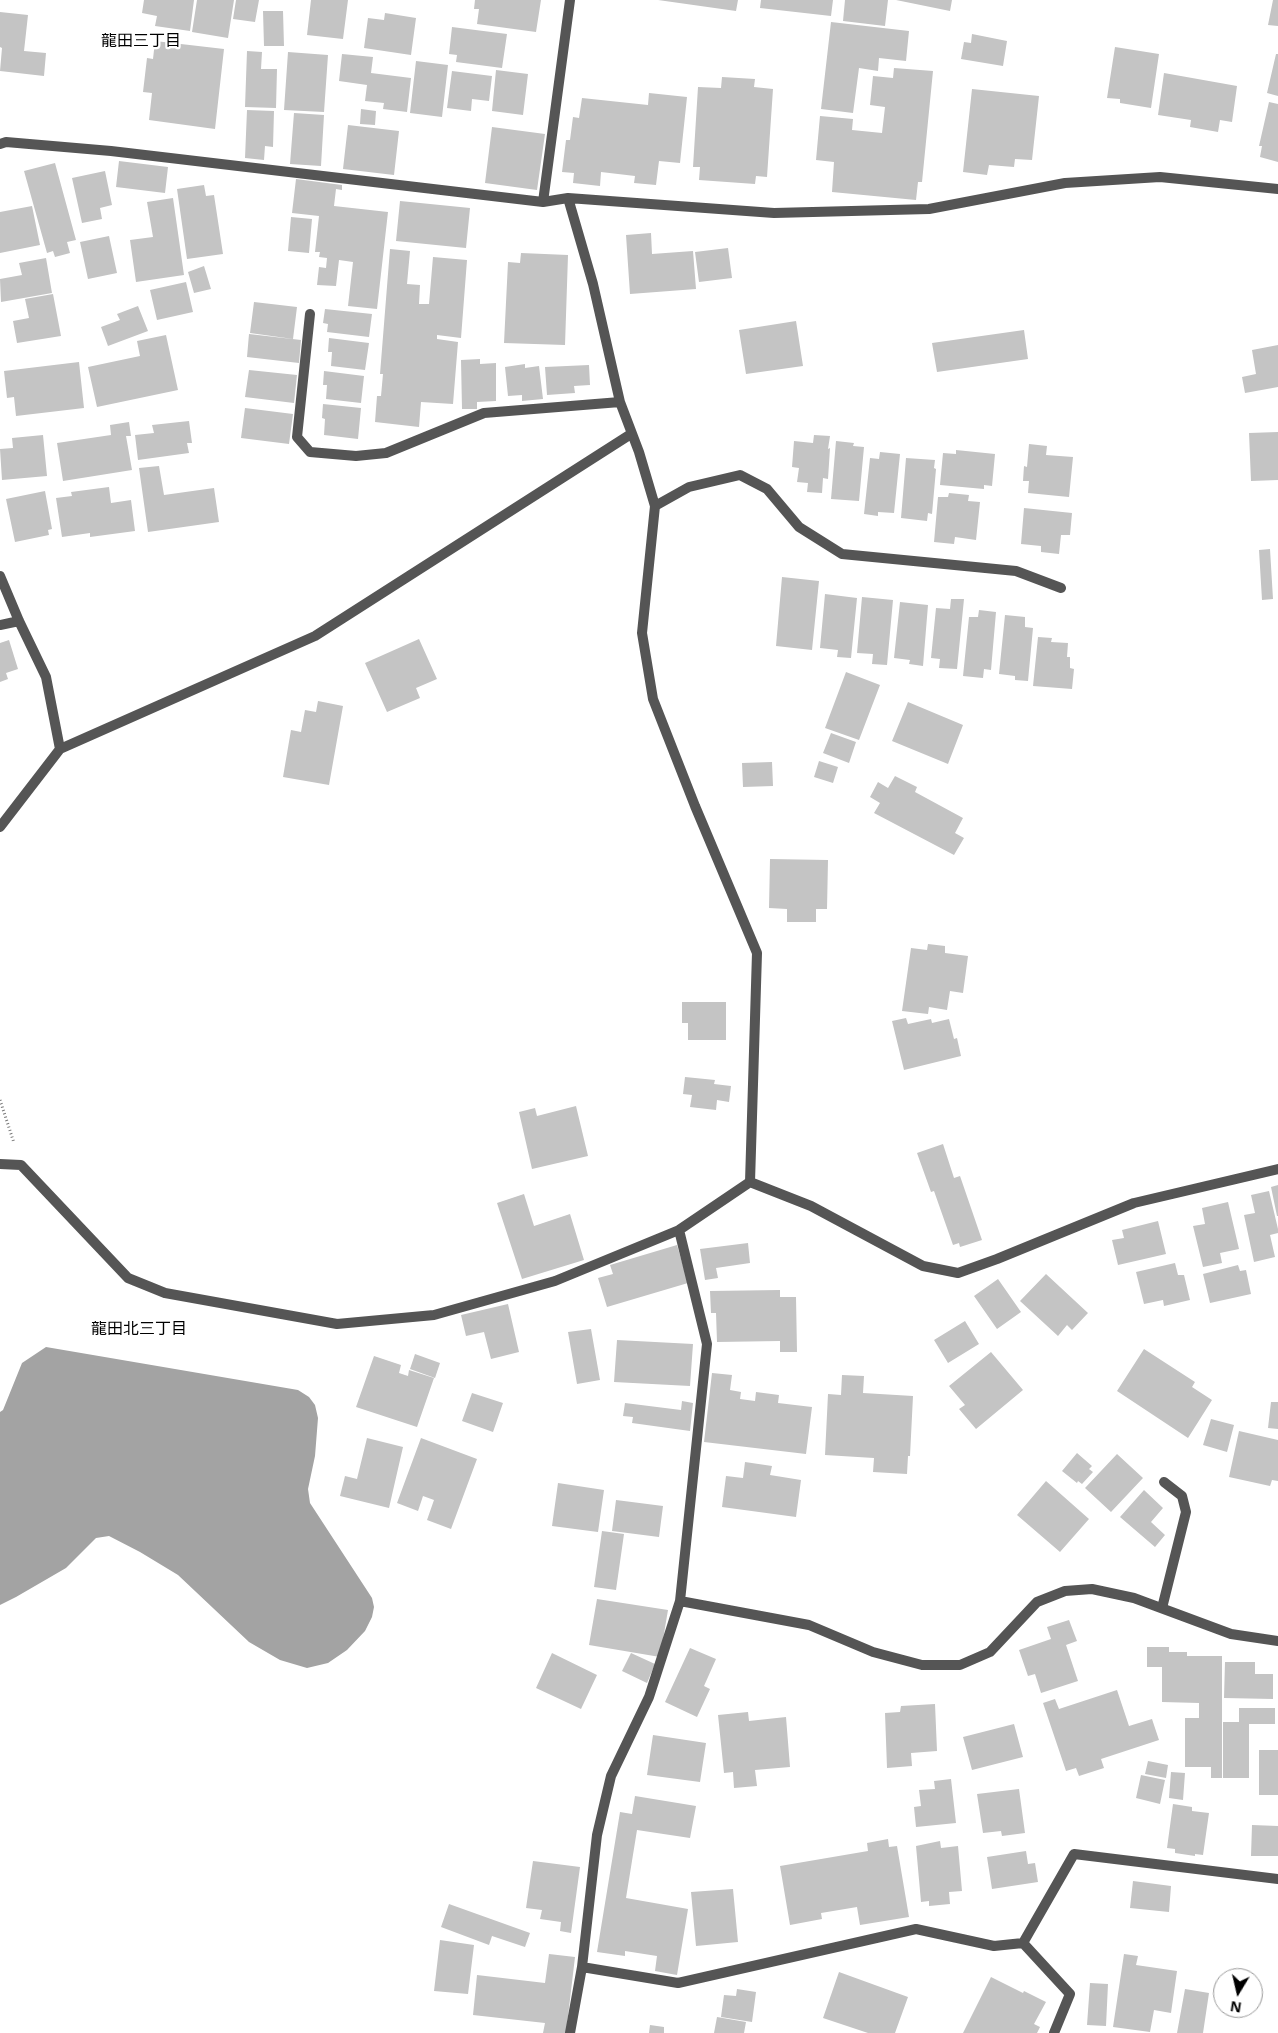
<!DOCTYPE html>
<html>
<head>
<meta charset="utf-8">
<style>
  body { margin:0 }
  #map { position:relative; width:1278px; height:2033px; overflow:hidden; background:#fff; font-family:"Open Sans",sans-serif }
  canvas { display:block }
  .north { position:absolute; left:1213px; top:1968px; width:50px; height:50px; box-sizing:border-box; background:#fff; border:1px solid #999; border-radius:50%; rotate:189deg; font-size:14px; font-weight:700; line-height:20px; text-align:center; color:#000 }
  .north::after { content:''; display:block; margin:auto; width:18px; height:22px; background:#000; clip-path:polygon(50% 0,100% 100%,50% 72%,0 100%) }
</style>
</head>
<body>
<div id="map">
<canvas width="1278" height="2033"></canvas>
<div class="north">N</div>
</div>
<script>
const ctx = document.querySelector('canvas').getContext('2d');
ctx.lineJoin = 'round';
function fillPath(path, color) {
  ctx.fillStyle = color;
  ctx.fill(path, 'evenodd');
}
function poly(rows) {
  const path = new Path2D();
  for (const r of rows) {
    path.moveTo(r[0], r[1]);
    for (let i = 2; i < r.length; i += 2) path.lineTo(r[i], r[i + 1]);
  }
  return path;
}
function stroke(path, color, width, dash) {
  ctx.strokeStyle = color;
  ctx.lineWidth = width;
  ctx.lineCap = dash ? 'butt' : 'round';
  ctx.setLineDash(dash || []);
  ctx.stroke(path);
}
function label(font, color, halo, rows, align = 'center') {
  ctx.font = font + ' "Open Sans","Noto Sans JP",sans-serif';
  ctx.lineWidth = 4.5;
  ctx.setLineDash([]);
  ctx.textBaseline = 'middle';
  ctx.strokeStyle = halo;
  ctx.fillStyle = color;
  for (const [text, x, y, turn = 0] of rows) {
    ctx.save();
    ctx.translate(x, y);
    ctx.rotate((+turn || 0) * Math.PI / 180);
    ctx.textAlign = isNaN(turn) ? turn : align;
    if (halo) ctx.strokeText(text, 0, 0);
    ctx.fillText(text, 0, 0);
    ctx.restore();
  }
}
fillPath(poly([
  [46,1347,298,1390,309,1397,315,1405,318,1418,315,1456,308,1489,310,1503,372,1598,374,1607,372,1617,365,1631,347,1650,328,1663,307,1668,280,1660,249,1642,178,1575,140,1552,109,1536,96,1538,66,1568,16,1597,0,1605,0,1412,3,1410,22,1363]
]), '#a3a3a3');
fillPath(poly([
  [144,0,194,0,190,31,155,26,157,16,142,13],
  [197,0,234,0,228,38,192,32],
  [236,0,259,0,255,22,233,19],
  [311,0,348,0,343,39,307,35],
  [475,0,541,0,536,32,477,24,479,9,474,9],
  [658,0,738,0,736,11],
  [761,0,833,0,831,16,760,8],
  [845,0,888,0,885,26,843,21],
  [896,0,952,0,950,11],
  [1273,0,1278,0,1278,26,1268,25],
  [263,11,283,11,284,46,264,46],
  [0,12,28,15,24,51,46,53,44,76,0,71,2,48,0,47],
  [385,13,416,18,411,55,364,48,368,18,384,20],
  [831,22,909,31,906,61,879,58,878,71,859,68,853,113,821,109],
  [452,27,507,34,502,68,456,62,457,55,449,54],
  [972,34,1007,41,1003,66,961,59,964,42,971,43],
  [155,41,224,49,215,129,149,120,152,93,143,92,147,58,153,59],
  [1115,47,1159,54,1151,108,1120,103,1120,99,1107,98],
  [247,51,262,52,261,69,277,69,276,108,245,107],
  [288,52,328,55,324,112,284,110],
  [342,54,373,57,371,73,411,78,407,112,383,109,384,103,365,101,367,85,339,81],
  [1276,54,1278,54,1278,96,1267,93],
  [416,61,448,65,442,117,410,113],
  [894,68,933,71,922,182,918,182,916,200,832,192,834,162,816,160,820,116,853,119,852,130,882,133,885,107,870,105,873,76,893,78],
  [496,70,528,74,523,115,492,111],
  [452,71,492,76,489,101,472,99,471,111,447,108],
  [1164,73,1237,86,1232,122,1220,120,1218,132,1190,127,1191,120,1158,115],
  [722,77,755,79,754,87,773,89,767,177,756,176,755,184,699,180,700,167,693,167,698,87,721,88],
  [972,89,1039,96,1032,160,1015,159,1014,167,989,165,987,175,963,172],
  [649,93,687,97,680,163,659,161,656,185,634,183,635,176,601,172,600,186,573,183,574,173,562,172,566,140,570,140,573,117,579,118,582,98,648,105],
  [1269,102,1278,104,1278,162,1260,157,1262,146,1259,146],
  [361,109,376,111,375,125,360,124],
  [247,110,274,111,273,147,265,146,264,160,245,158],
  [294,113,324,115,321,166,290,164],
  [348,125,399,131,394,175,343,169],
  [492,127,545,134,537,190,485,183],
  [119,161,168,167,165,193,116,187],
  [55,163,76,240,67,242,70,253,55,257,53,251,47,253,24,171],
  [105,171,112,205,100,208,102,219,82,223,72,178],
  [296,179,342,185,342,190,336,189,334,206,388,212,377,309,348,306,353,262,339,260,336,286,317,285,319,267,326,268,327,258,319,257,320,252,315,252,319,216,292,213],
  [204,185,206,196,214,195,223,254,187,259,177,189],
  [173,198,184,275,136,282,130,240,153,237,147,202],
  [400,201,470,208,466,248,396,241],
  [32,206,40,245,0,253,0,212],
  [291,217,312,219,309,253,288,251],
  [651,233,652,254,693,251,696,289,630,294,626,235],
  [109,236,117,273,88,279,80,242],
  [728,248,732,278,699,282,695,252],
  [390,249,410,251,407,284,420,285,419,304,429,304,433,257,467,260,461,338,437,335,437,339,458,342,453,404,421,402,419,427,375,422,377,396,381,396,383,374,380,374],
  [521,253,568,255,565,345,504,343,508,262,520,263],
  [46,258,52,293,1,302,0,279,22,275,19,263],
  [204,266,211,289,194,293,188,272],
  [186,282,193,312,157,320,150,290],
  [53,294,61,336,17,343,13,321,29,318,25,299],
  [254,302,297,307,293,339,250,333],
  [138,306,148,331,108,346,101,327,120,320,117,314],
  [325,309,372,314,369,337,327,332,328,324,323,323],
  [796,321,803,366,746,374,739,330],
  [1024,330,1028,359,937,372,932,343],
  [249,334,301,340,299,363,247,357],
  [166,335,178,390,97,407,88,367,140,356,137,341],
  [329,338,369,343,365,370,331,366,332,352,328,352],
  [1278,345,1278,387,1245,393,1242,377,1256,374,1252,350],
  [480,359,480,364,496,363,496,401,477,402,477,409,462,409,461,360],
  [79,362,84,408,16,416,14,397,7,398,4,371],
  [525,364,525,368,539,366,543,399,522,401,522,395,508,396,505,367],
  [589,365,590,385,574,386,575,393,547,395,545,367],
  [249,370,297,375,294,403,245,397],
  [324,371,364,376,361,403,326,399,327,385,323,385],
  [323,404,361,408,358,439,324,435,325,419,322,418],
  [245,408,293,414,289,444,241,438],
  [189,421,192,443,187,443,189,453,138,460,135,435,154,433,152,425],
  [129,422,131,436,126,436,132,470,63,481,57,443,111,435,110,425],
  [1278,432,1278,480,1251,481,1249,433],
  [43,435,47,476,2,480,0,449,13,448,12,438],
  [814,435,830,436,828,449,830,448,828,479,823,478,822,493,807,492,808,483,797,482,799,468,792,467,794,441,813,443],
  [836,441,854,443,853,446,864,447,859,501,831,499],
  [1029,444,1047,446,1046,455,1073,457,1069,497,1028,493,1029,481,1023,481,1024,466,1027,467],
  [956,450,995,454,992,486,984,485,984,489,940,485,943,453,956,454],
  [880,452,900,454,894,513,878,512,878,516,864,514,870,458,879,459],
  [906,458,935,460,934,468,936,469,932,514,928,513,927,521,901,518],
  [159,466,164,495,214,488,219,522,148,532,139,468],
  [109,487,111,503,131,500,135,531,90,537,90,533,62,537,56,498,72,496,71,492],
  [45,491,52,529,48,530,49,535,15,542,6,499],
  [949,493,969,495,968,501,980,502,976,540,955,537,954,544,934,542,938,497,948,497],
  [1024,508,1072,513,1070,535,1061,535,1059,554,1041,552,1041,546,1021,544],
  [1270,549,1273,599,1262,600,1259,550],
  [782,577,819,581,812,650,776,646],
  [825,594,857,598,851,658,837,657,838,650,820,648],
  [862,597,893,600,887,665,872,664,873,654,857,653],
  [951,599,964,599,957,669,939,668,940,659,931,658,936,608,950,609],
  [900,602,928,605,923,666,909,664,910,660,894,658],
  [979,610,996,612,991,670,984,669,983,678,963,676,969,617,978,617],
  [1005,615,1025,617,1025,627,1033,628,1028,681,1015,680,1015,676,999,674],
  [1038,637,1052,638,1051,642,1068,643,1067,657,1070,657,1070,668,1074,669,1072,689,1033,686],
  [419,639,437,679,416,688,420,698,387,712,365,663],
  [9,640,18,669,6,673,8,679,0,682,0,643],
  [846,672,880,685,859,740,825,728],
  [318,701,343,706,329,785,283,777,291,730,301,732,305,710,316,712],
  [908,702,963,725,948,764,892,741],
  [831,733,856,742,849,763,823,753],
  [819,761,838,767,833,783,814,777],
  [772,762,773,786,743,787,742,763],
  [895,776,917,787,915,792,963,818,955,833,964,838,954,855,874,813,880,803,870,797,878,782,888,788],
  [770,859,828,860,827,909,816,909,816,922,787,922,787,909,769,908],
  [928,944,945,946,945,953,968,956,963,993,950,991,947,1010,929,1007,928,1014,902,1011,911,948,927,950],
  [682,1002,726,1002,726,1040,688,1040,688,1023,682,1023],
  [906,1018,908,1024,931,1019,932,1023,949,1019,954,1039,957,1038,961,1056,904,1070,892,1021],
  [685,1077,715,1080,714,1084,731,1086,729,1102,717,1100,716,1110,690,1107,692,1095,683,1094],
  [576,1106,588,1156,532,1169,519,1112,535,1108,537,1116],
  [943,1144,954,1178,960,1176,982,1240,960,1247,959,1243,953,1245,934,1191,931,1192,917,1153],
  [1278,1185,1278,1216,1277,1216,1271,1187],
  [1269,1191,1278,1229,1278,1233,1270,1235,1275,1257,1254,1262,1244,1215,1255,1213,1251,1195],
  [524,1194,534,1226,570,1214,584,1260,522,1279,497,1203],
  [1228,1202,1239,1249,1220,1253,1222,1263,1203,1267,1193,1226,1205,1224,1202,1208],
  [1158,1221,1166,1254,1118,1265,1112,1240,1124,1238,1122,1230],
  [748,1243,750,1263,716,1268,718,1278,705,1280,700,1249],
  [677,1245,688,1283,607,1307,598,1278,613,1274,610,1265],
  [1175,1263,1178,1275,1184,1275,1190,1300,1164,1306,1163,1300,1144,1304,1136,1272],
  [1238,1265,1240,1271,1246,1270,1251,1294,1210,1303,1203,1274],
  [1046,1274,1088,1313,1072,1330,1067,1325,1058,1336,1020,1301],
  [998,1279,1021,1312,997,1329,974,1296],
  [780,1290,780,1297,796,1297,797,1352,780,1352,780,1341,717,1342,716,1313,711,1313,710,1291],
  [508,1304,519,1352,491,1359,484,1332,466,1336,461,1315],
  [965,1321,979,1344,948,1363,934,1340],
  [591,1329,600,1380,577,1384,568,1332],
  [617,1340,693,1344,690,1386,614,1382],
  [1144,1349,1195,1382,1192,1387,1212,1400,1188,1438,1117,1391],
  [991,1352,1023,1390,976,1429,959,1409,965,1405,949,1386],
  [415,1354,440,1363,435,1378,410,1369],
  [374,1356,401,1365,399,1373,408,1376,409,1370,434,1378,417,1427,356,1407],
  [712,1373,732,1375,730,1390,741,1392,740,1399,755,1401,756,1392,779,1395,778,1403,812,1407,806,1454,704,1442],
  [842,1375,864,1376,863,1393,913,1396,910,1456,908,1456,907,1474,873,1472,874,1458,825,1455,828,1394,841,1395],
  [472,1393,503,1403,493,1432,462,1421],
  [682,1401,693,1403,690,1431,632,1423,633,1417,623,1416,625,1403,681,1410],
  [1271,1402,1278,1402,1278,1429,1268,1428],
  [1211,1419,1234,1425,1227,1452,1203,1445],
  [1239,1431,1278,1440,1278,1481,1272,1480,1270,1486,1229,1477],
  [367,1438,403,1447,389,1508,340,1496,345,1476,357,1479],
  [421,1438,477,1459,451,1529,427,1520,434,1500,423,1496,418,1511,397,1503],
  [1077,1453,1092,1466,1089,1469,1093,1472,1082,1484,1078,1481,1077,1483,1062,1471],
  [1117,1454,1143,1478,1111,1512,1085,1488],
  [745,1462,772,1466,770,1475,801,1480,796,1517,722,1507,726,1476,743,1478],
  [1046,1481,1089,1519,1060,1552,1017,1515],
  [558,1483,604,1490,598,1532,552,1526],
  [1144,1490,1163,1508,1151,1522,1165,1535,1155,1547,1120,1517],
  [616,1500,663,1506,659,1537,612,1531],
  [602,1531,624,1534,616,1590,594,1587],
  [597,1599,668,1610,660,1657,589,1645],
  [1069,1620,1077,1641,1066,1645,1078,1681,1041,1693,1035,1674,1028,1676,1019,1650,1051,1639,1047,1627],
  [1147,1647,1169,1647,1169,1652,1187,1652,1187,1656,1222,1656,1222,1778,1211,1778,1211,1767,1185,1767,1185,1718,1199,1718,1199,1703,1162,1702,1162,1667,1147,1667],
  [690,1648,716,1659,704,1686,710,1689,697,1717,665,1702],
  [552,1653,597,1675,581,1709,536,1688],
  [631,1653,655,1664,647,1683,622,1671],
  [1225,1662,1255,1662,1255,1674,1273,1674,1273,1699,1224,1698],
  [1117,1690,1129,1726,1152,1719,1159,1740,1101,1759,1104,1768,1079,1776,1076,1768,1066,1771,1043,1703,1055,1699,1059,1709],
  [935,1704,937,1751,911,1753,912,1766,887,1768,885,1713,900,1712,901,1706],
  [1239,1708,1275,1708,1275,1724,1249,1724,1249,1778,1223,1778,1223,1722,1239,1722],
  [748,1712,749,1721,786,1717,790,1767,755,1770,757,1786,734,1788,733,1772,724,1773,718,1715],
  [1014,1724,1023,1757,972,1770,963,1737],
  [653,1735,706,1743,700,1782,647,1775],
  [1259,1750,1278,1750,1278,1795,1259,1795],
  [1148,1761,1168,1765,1166,1778,1145,1774],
  [1171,1772,1185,1773,1183,1800,1169,1798],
  [1141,1775,1165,1780,1160,1804,1136,1798],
  [951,1779,956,1823,916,1827,914,1807,921,1806,919,1790,935,1789,934,1781],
  [1019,1789,1025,1833,1002,1836,1001,1831,983,1833,977,1794],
  [635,1796,696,1806,690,1838,637,1830,626,1898,688,1909,677,1975,655,1971,657,1956,625,1951,625,1956,597,1952,620,1812,632,1814],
  [1173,1804,1192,1807,1192,1811,1209,1813,1203,1855,1195,1854,1195,1856,1175,1853,1175,1849,1167,1848],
  [1252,1825,1278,1826,1278,1856,1251,1856],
  [888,1839,889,1847,897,1846,909,1917,860,1925,857,1907,821,1913,822,1919,790,1925,780,1866,868,1851,867,1843],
  [940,1841,941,1848,958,1846,962,1891,949,1892,950,1904,929,1906,929,1901,921,1902,916,1846],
  [1026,1851,1028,1864,1035,1863,1038,1882,992,1889,987,1857],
  [533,1861,580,1867,571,1933,560,1931,561,1922,540,1919,542,1910,526,1908],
  [1133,1881,1171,1886,1169,1912,1130,1908],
  [733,1889,738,1942,696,1946,691,1892],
  [449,1904,530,1933,525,1947,492,1936,489,1945,441,1927],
  [440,1940,474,1945,468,1994,434,1991],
  [549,1954,575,1957,566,2033,543,2033,545,2023,473,2015,477,1975,545,1983],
  [1124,1954,1138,1956,1136,1965,1177,1971,1171,2013,1154,2010,1150,2032,1113,2027],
  [839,1972,908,1997,895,2033,868,2033,823,2018],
  [991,1977,1023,1993,1024,1991,1046,2002,1034,2024,1040,2027,1037,2033,963,2033],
  [1090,1983,1108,1984,1106,2026,1087,2025],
  [737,1989,756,1992,752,2022,721,2017,724,1995,736,1996],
  [1185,1989,1209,1993,1203,2033,1177,2033],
  [717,2017,746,2022,744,2033,714,2033],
  [650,2025,664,2027,664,2033,649,2033]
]), '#c4c4c4');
stroke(poly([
  [0,1100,14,1143]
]), '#777', 3, [1, 2.5]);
stroke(poly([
  [0,144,6,142,111,151,543,202,568,198,774,213,929,209,1065,183,1160,177,1278,189],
  [568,198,593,284,620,402,639,452,655,506,642,633,653,699,695,806,757,953,750,1182],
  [543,202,570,0],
  [310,314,297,437,310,452,356,456,386,453,484,413,620,402],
  [655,506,689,487,740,475,767,489,799,527,842,554,1016,571,1061,588],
  [0,576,19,621,46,677,60,749],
  [0,625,19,621],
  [0,827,60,749,315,636,631,434],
  [0,1164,21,1165,128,1278,165,1293,337,1324,434,1315,555,1281,679,1230,750,1182],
  [750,1182,811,1206,923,1266,958,1273,997,1259,1134,1203,1278,1169],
  [680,1601,809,1625,873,1652,922,1665,960,1665,990,1652,1037,1602,1065,1591,1092,1589,1134,1598,1231,1634,1278,1641],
  [1162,1608,1186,1512,1182,1496,1164,1482],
  [1023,1943,1070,1994,1054,2033],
  [582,1967,678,1983,916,1929,994,1946,1023,1943,1074,1854,1278,1879],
  [570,2033,582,1967,597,1835,611,1776,649,1697,680,1601,707,1344,679,1230]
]), '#555', 10);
label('16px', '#000', '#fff', [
  ["龍田三丁目",141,41],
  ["龍田北三丁目",139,1329]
]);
</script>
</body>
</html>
